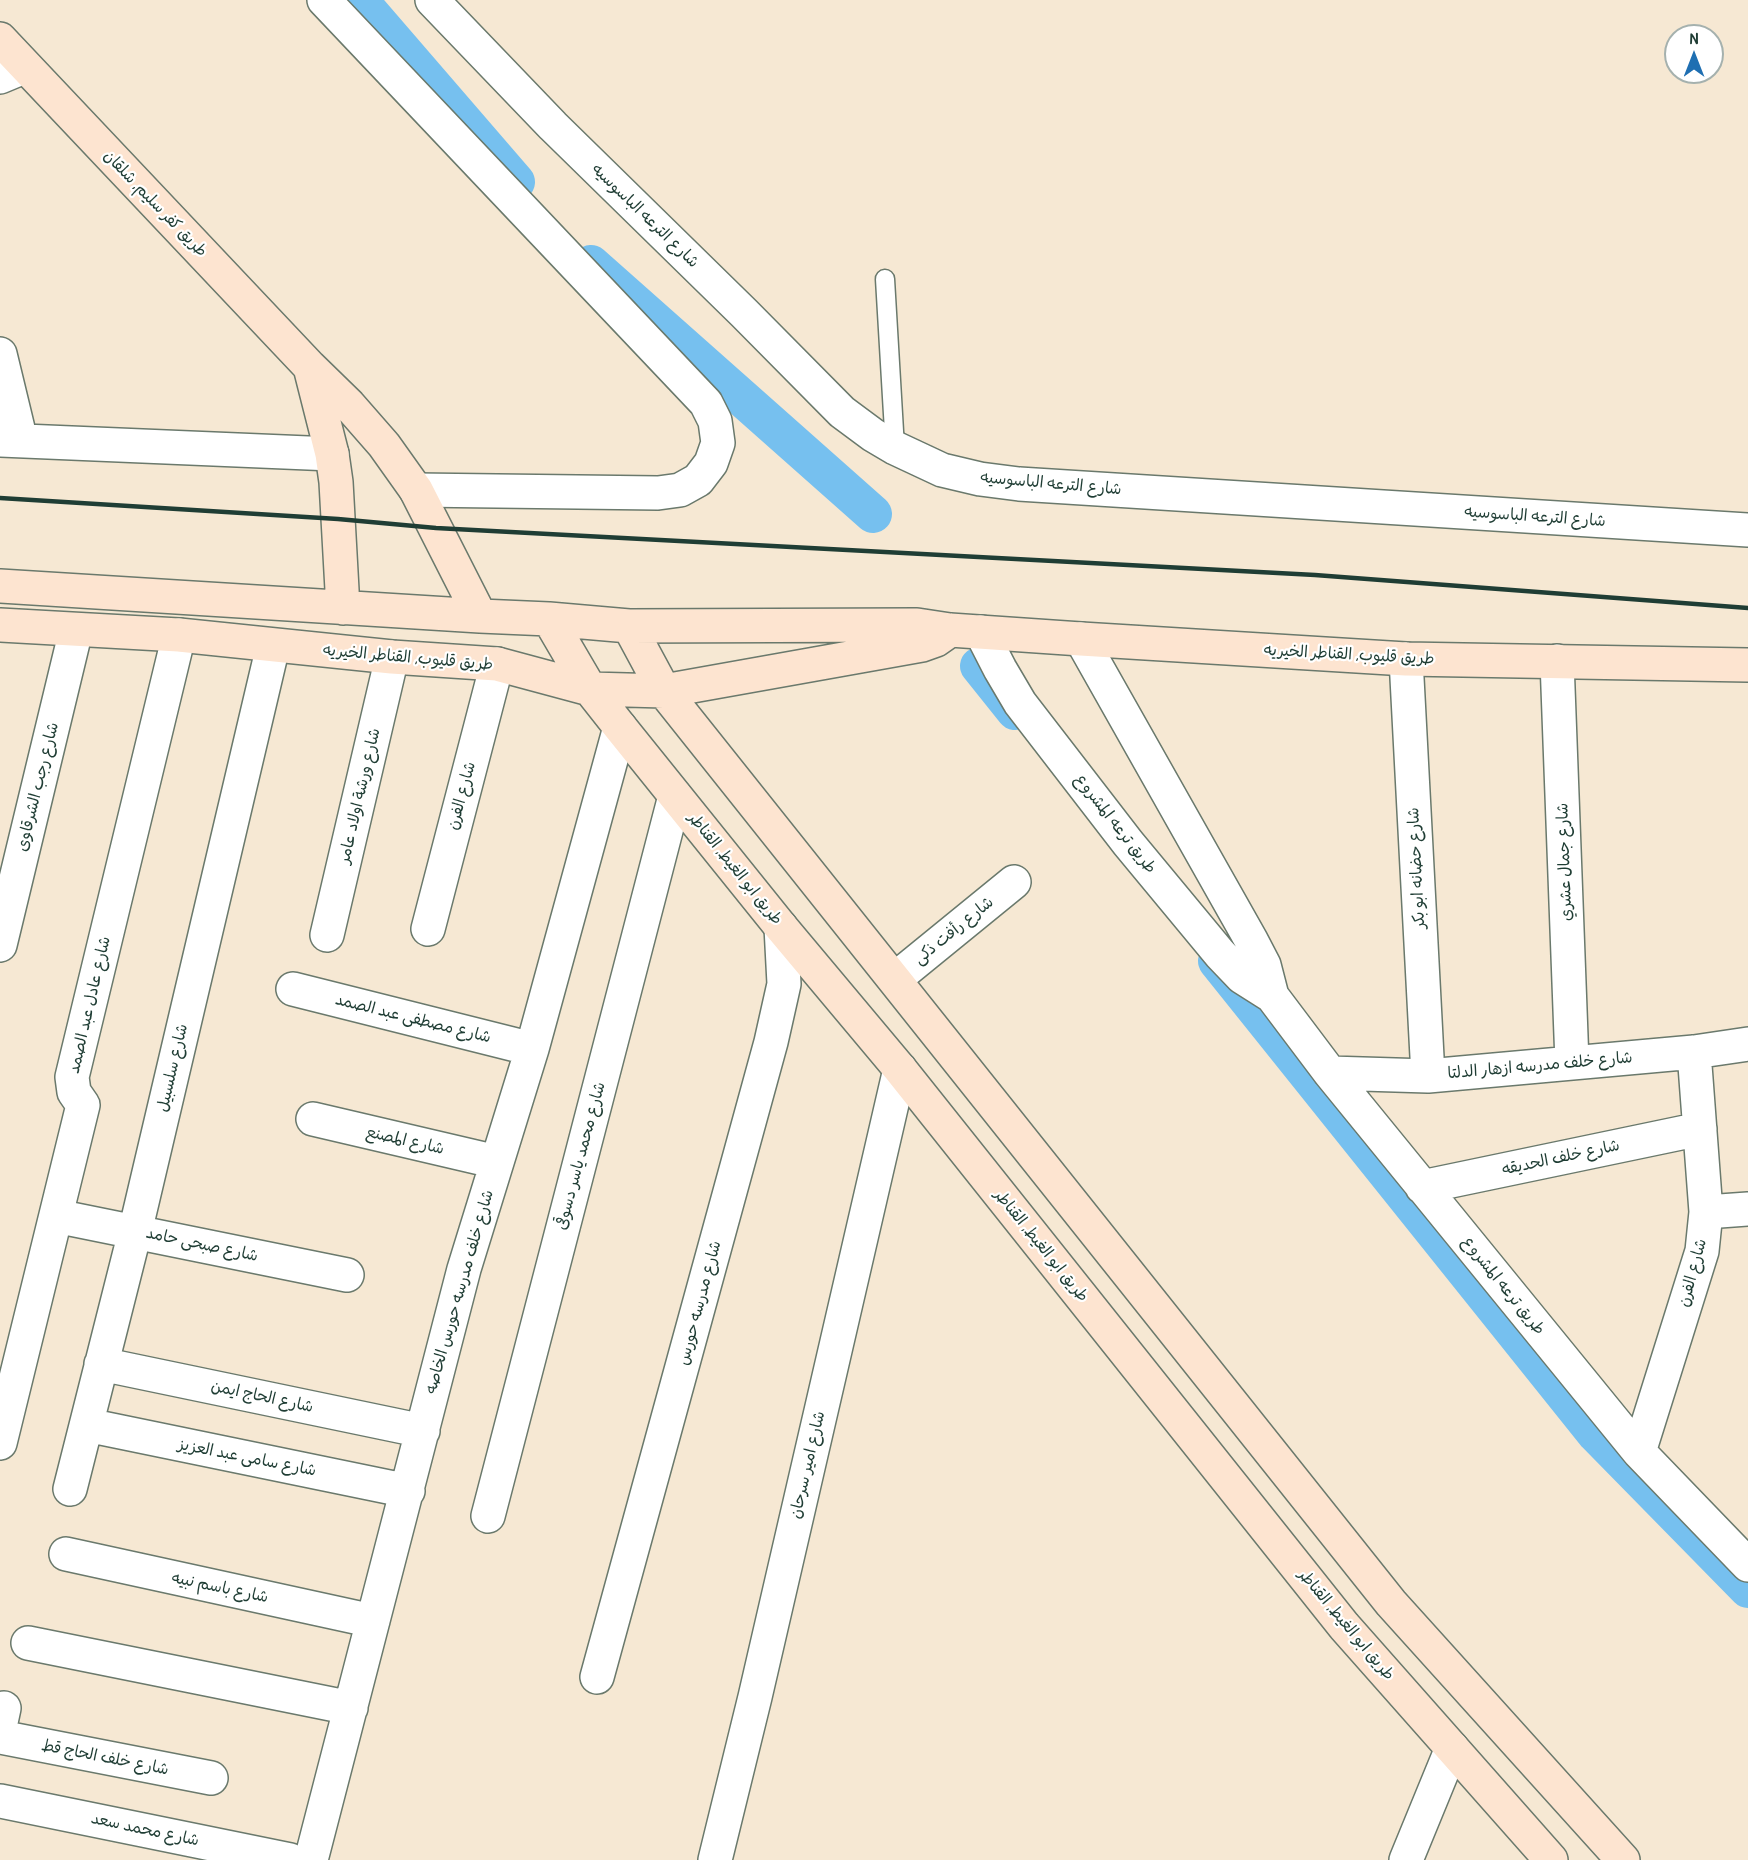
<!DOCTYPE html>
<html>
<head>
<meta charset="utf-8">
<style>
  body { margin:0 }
  #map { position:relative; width:1748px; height:1860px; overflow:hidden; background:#f6e8d3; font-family:"Patrick Hand",sans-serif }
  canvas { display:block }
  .north { position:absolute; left:1664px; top:24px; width:60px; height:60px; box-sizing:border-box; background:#fff; border:2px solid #a5b1ae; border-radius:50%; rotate:0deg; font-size:16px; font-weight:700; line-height:24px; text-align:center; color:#1f3d34 }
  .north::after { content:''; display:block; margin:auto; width:21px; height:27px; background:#1f6fb2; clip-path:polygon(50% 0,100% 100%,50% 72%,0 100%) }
</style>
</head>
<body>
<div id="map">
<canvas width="1748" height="1860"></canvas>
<div class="north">N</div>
</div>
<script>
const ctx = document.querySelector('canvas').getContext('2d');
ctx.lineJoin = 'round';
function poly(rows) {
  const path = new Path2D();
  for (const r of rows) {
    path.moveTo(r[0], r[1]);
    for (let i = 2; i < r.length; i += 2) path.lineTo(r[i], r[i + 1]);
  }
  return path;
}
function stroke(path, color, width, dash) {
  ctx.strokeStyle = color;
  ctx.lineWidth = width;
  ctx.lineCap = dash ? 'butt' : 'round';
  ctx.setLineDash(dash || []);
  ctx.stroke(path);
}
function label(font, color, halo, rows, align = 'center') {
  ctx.font = font + ' "Patrick Hand","Playpen Sans Arabic",sans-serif';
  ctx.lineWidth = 4.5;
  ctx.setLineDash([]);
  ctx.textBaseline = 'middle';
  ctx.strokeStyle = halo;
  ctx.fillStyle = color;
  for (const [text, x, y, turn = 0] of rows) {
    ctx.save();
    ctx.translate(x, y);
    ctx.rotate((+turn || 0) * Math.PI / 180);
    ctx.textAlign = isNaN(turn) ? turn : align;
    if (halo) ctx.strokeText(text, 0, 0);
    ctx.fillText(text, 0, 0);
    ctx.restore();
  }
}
stroke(poly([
  [359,0,516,182],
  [591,264,873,514],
  [979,666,1015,711],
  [1217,961,1596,1434,1748,1589]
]), '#76c0ef', 38);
const lane = poly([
  [885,279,895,448]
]);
const street = poly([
  [324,0,706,403,715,421,718,443,711,463,698,480,680,490,658,493,416,490],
  [432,0,553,126,744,313,842,412,873,435,895,448,942,470,980,479,1019,484,1748,530],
  [0,77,24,67],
  [0,354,21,441],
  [0,440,332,454],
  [981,632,1000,669,1020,703,1128,843,1220,954,1242,977,1272,996,1330,1073,1639,1452,1748,1565],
  [1081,639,1251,940,1264,965,1272,996],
  [1406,659,1428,1076],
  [1557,661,1572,1063],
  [428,929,497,664],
  [327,935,392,657],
  [0,945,76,630],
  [895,979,1014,882],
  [293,989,532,1049],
  [1330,1073,1428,1076,1694,1052,1748,1044],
  [313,1119,497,1162],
  [1422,1187,1700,1129],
  [1706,1212,1748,1209],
  [56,1216,347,1275],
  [101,1364,423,1431],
  [87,1425,408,1491],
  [0,1443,83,1105,74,1092,72,1077,179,635],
  [1639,1452,1702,1251,1706,1212,1694,1052],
  [70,1489,135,1232,273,646],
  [488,1516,675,796],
  [66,1554,373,1621],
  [28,1643,351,1708],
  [597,1677,771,1042,784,984,781,927],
  [0,1727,4,1708],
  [0,1737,211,1778],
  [0,1801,290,1860],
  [311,1860,464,1269,532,1049,620,727],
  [715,1860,755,1697,900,1069],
  [1406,1860,1452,1748]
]);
const secondary = poly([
  [0,39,310,367,349,405,384,445,416,490,480,616],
  [310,367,332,454,336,482,343,608],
  [0,586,480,616,549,619,629,626,917,625,950,630,1081,639,1406,659,1748,665],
  [549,619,590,689,620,727,781,927,900,1069,1344,1626,1551,1860],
  [0,625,179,635,392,657,497,664,590,689,664,691,922,645,936,640,946,633],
  [629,626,664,691,1391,1603,1623,1860]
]);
stroke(lane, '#6a796c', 21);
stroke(street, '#6a796c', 36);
stroke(secondary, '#6a796c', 36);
stroke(lane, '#fff', 18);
stroke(street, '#fff', 33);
stroke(secondary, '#fde4d0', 33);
stroke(poly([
  [0,498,338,519,436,528,1315,575,1748,608]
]), '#1f3d34', 4.5);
label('16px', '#1f3d34', '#fff', [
  ["طريق كفر سليم, شلقان",155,204,46],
  ["شارع الترعه الباسوسيه",645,216,44],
  ["شارع الترعه الباسوسيه",1051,484,5],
  ["شارع الترعه الباسوسيه",1535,517,4],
  ["طريق قليوب, القناطر الخيريه",1349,655,3],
  ["طريق قليوب, القناطر الخيريه",408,658,5],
  ["شارع رجب الشرقاوى",38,787,-76],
  ["شارع ورشة اولاد عامر",360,796,-77],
  ["شارع الفرن",462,796,-75],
  ["طريق ترعه المشروع",1115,824,52],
  ["شارع جمال عشري",1565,862,-92],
  ["شارع حضانه ابو بكر",1417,868,-93],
  ["طريق ابو الغيط, القناطر",735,869,51],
  ["شارع رأفت ذكى",954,931,-39],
  ["شارع عادل عبد الصمد",90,1005,-77],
  ["شارع مصطفى عبد الصمد",413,1019,14],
  ["شارع خلف مدرسه ازهار الدلتا",1540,1066,-5],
  ["شارع سلسبيل",173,1068,-77],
  ["شارع المصنع",405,1141,13],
  ["شارع محمد ياسر دسوقى",581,1156,-75],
  ["شارع خلف الحديقه",1561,1158,-12],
  ["شارع صبحى حامد",202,1245,12],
  ["طريق ابو الغيط, القناطر",1041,1246,51],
  ["شارع الفرن",1693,1273,-75],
  ["طريق ترعه المشروع",1503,1286,51],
  ["شارع خلف مدرسه حورس الخاصه",460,1292,-74],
  ["شارع مدرسه حورس",700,1303,-75],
  ["شارع الحاج ايمن",262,1397,12],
  ["شارع سامى عبد العزيز",247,1458,11],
  ["شارع امير سرحان",808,1465,-77],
  ["شارع باسم نبيه",220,1588,12],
  ["طريق ابو الغيط, القناطر",1346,1625,50],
  ["شارع خلف الحاج قط",105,1758,11],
  ["شارع محمد سعد",145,1830,12]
]);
</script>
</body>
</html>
